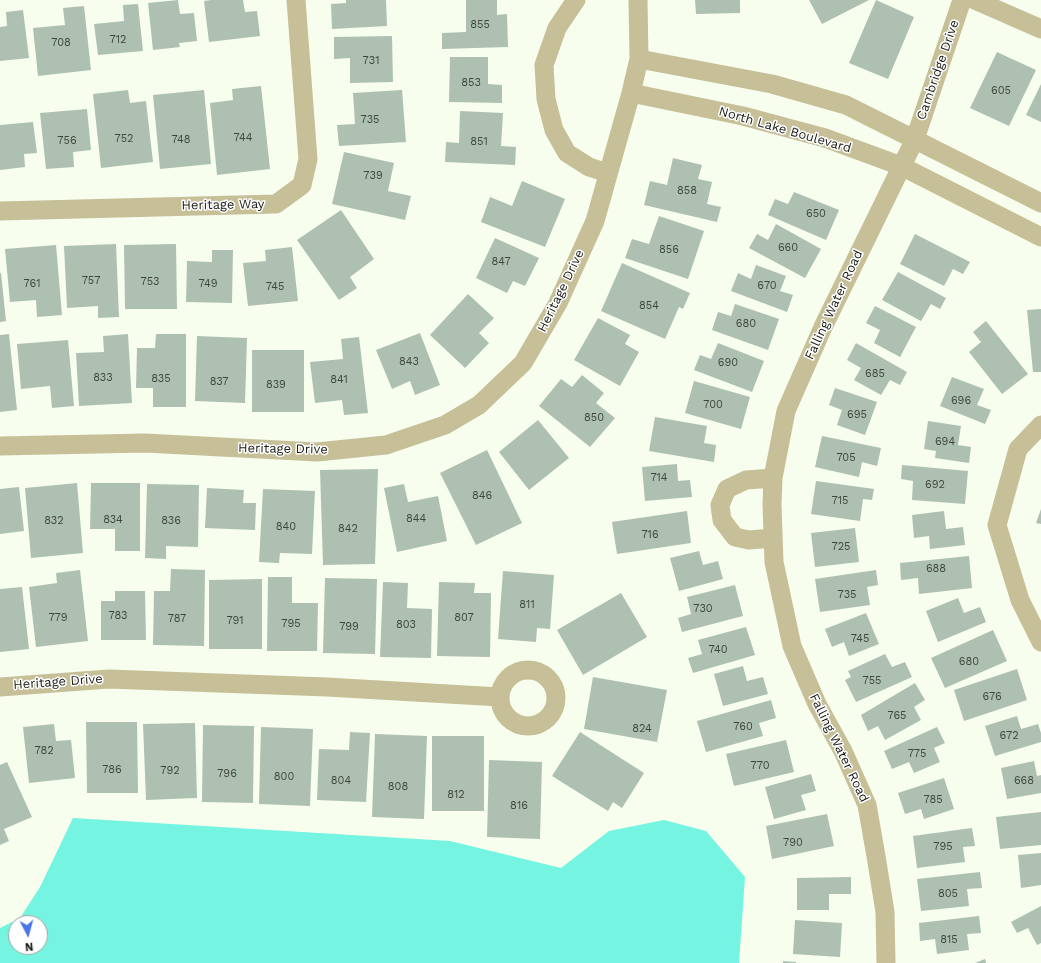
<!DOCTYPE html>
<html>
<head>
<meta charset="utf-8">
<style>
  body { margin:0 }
  #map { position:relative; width:1041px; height:963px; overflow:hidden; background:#f7feee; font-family:"Work Sans",sans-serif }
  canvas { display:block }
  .north { position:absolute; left:8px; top:915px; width:40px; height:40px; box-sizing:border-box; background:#fff; border:1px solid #a3a5a2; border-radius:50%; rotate:174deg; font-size:11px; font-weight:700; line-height:16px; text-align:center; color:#1a1d16 }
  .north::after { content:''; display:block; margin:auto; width:14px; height:18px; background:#4b74e7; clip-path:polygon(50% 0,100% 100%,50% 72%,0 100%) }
</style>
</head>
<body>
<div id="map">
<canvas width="1041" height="963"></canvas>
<div class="north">N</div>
</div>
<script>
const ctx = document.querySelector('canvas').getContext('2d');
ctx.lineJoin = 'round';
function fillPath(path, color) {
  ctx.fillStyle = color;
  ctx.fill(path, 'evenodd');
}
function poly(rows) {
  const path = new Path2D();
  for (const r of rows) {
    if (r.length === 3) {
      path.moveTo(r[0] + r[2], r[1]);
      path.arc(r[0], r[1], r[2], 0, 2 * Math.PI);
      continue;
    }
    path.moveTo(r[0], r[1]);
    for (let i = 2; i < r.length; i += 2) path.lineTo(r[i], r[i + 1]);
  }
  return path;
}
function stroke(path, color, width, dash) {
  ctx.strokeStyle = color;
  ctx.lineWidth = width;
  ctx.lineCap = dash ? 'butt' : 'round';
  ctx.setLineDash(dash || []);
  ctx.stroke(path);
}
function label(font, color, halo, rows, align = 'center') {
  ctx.font = font + ' "Work Sans",sans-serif';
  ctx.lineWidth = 3;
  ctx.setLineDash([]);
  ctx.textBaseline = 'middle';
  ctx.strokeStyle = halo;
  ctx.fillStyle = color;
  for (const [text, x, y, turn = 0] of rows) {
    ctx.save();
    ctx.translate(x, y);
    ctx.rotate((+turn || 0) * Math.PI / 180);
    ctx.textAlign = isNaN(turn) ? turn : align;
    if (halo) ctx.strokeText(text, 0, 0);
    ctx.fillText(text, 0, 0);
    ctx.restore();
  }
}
fillPath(poly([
  [73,818,450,841,561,868,609,831,664,820,706,831,745,877,739,963,0,963,0,928,20,918,40,887],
  [16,923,40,923,40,947,16,947]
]), '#74f4e1');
fillPath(poly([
  [178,0,180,14,194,13,197,41,179,43,180,47,153,50,148,3],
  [211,0,243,0,245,12,257,11,260,36,209,42,204,1],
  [346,0,386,0,387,26,332,29,331,4,346,3],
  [466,0,497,0,497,15,507,14,508,47,442,49,442,33,466,32],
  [695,0,740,0,740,13,696,14],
  [809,0,869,0,822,24],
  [876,0,914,17,888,79,849,63],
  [138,4,143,51,98,55,94,24,124,21,123,5],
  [84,6,91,70,38,76,33,28,65,25,63,8],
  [23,10,29,58,0,61,0,27,7,26,6,12],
  [392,36,393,82,350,83,350,58,334,59,334,37],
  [997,52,1036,70,1009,126,970,108],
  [450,57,488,57,488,84,502,85,502,103,449,102],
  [1041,84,1041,122,1026,115],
  [261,86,270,169,217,175,210,103,233,100,232,89],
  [128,90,130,103,146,101,153,162,101,168,93,94],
  [204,90,211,164,160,169,153,95],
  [402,90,406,142,339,146,337,125,355,124,353,93],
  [87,109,91,150,73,152,74,167,46,169,40,113],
  [460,111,503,113,501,146,516,147,515,165,445,162,446,142,459,143],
  [33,122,37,153,24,154,25,167,0,170,0,125],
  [344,152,394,163,388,191,411,196,405,220,332,204],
  [673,158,702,165,698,179,712,182,707,204,721,207,717,222,644,205,650,181,667,185],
  [522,181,565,199,545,247,481,222,490,197,512,206],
  [794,192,839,210,826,240,768,215,775,199,788,204],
  [341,210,374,259,350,277,357,288,339,300,297,240],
  [659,216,704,231,688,279,625,258,632,239,649,244],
  [776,224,821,249,805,278,749,248,757,234,768,240],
  [915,234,970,262,963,274,953,269,944,286,900,264],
  [495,238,539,258,525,286,513,281,507,293,476,278],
  [116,244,119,317,98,318,98,306,67,308,64,246],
  [176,244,177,309,125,309,124,245],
  [56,245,62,315,37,317,36,300,10,302,5,249],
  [292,247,298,301,248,306,243,263,266,261,265,250],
  [212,250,233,250,232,303,186,302,187,261,212,262],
  [622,263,690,293,683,309,679,307,665,339,601,311],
  [756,265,786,276,780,291,793,295,787,312,731,291,738,273,751,279],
  [898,272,946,298,940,309,931,304,921,321,882,300],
  [0,273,1,273,6,321,0,322],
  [468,294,494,318,479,333,489,343,465,368,430,335],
  [735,304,779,319,768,350,712,330,718,312,731,316],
  [875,306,916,327,900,357,874,343,880,330,866,323],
  [1041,309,1041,372,1033,372,1027,310],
  [598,318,630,335,625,344,639,352,620,386,574,360],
  [986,321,1028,374,1002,394,969,352,981,342,973,332],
  [420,333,440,385,415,395,410,381,392,389,376,350],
  [9,334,17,410,0,412,0,335],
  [128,334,132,403,79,406,76,353,104,352,103,336],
  [156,334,186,334,186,407,153,407,153,388,136,388,137,348,155,348],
  [197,336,247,338,245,403,195,401],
  [359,337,368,413,344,415,342,400,315,403,310,362,343,359,341,339],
  [68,340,74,406,52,408,50,386,21,389,17,344],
  [718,343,764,361,752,392,694,370,700,355,711,359],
  [856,343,907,372,900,385,890,380,881,395,854,380,861,368,847,360],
  [252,350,304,350,304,412,252,412],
  [582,375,604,393,596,403,615,418,590,447,539,406,561,379,572,387],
  [952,377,984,389,977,405,991,410,985,424,940,406],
  [694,381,750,397,741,429,685,413],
  [835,388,877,402,865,435,837,425,842,410,829,405],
  [655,417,707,426,704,443,716,445,714,462,649,451],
  [538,420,569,458,529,490,499,452],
  [928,421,961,426,958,445,971,447,969,463,935,458,936,451,924,449],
  [822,436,881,448,877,466,862,462,859,477,815,467],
  [487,450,522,523,476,545,440,473],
  [677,464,678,481,690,480,692,497,645,501,642,467],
  [902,465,968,471,965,504,912,500,913,481,901,479],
  [378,469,375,564,323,565,320,470],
  [816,481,874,489,872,500,863,499,860,521,811,514],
  [77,483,83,553,31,558,25,488],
  [91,483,140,483,140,551,115,551,115,529,90,529],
  [147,484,199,485,198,547,166,546,166,559,145,558],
  [404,484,408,502,438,496,447,541,397,552,384,488],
  [19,487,24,531,0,534,0,489],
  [207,488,244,490,243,503,256,503,255,530,205,528],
  [263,489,315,491,312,554,280,553,279,563,259,562],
  [1041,509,1041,524,1036,523],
  [687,511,691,543,617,554,612,522],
  [944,511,946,529,963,527,965,545,930,549,929,536,914,538,912,515],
  [855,528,859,562,815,567,811,533],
  [699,551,703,565,718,561,723,579,679,591,670,558],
  [969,556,972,588,919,594,918,578,901,580,900,563],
  [171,569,205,570,204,646,153,645,154,591,170,591],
  [80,570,88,641,36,647,29,587,57,583,56,573],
  [876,570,878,585,867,587,870,605,820,612,815,579],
  [503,571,554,575,550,629,537,628,536,642,498,639],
  [268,577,292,577,292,603,318,603,317,651,267,651],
  [325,578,377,579,375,654,323,653],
  [262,579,262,649,209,649,209,580],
  [383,582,408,583,407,608,432,609,431,658,380,657],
  [439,582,475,583,474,593,491,593,490,657,437,656],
  [735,585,743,616,682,632,678,618,691,614,687,597],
  [22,587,29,649,0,652,0,589],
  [115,591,145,591,146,640,101,640,101,601,115,601],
  [621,593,647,637,583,675,557,630],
  [958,598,964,613,980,607,986,622,938,642,926,611],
  [866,613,879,644,849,656,844,642,832,647,825,629],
  [746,627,755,655,693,673,688,658,702,654,698,640],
  [993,630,1007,661,945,688,931,658],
  [885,654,892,667,905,662,912,677,856,702,845,680,851,677,848,671],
  [743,666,747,681,763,677,768,694,723,706,714,674],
  [1017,669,1027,700,964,721,954,690],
  [593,677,667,690,657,742,584,729],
  [915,683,925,700,914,707,921,720,885,740,878,726,868,731,861,715],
  [771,700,776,718,759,723,763,736,706,752,697,721],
  [1017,716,1021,729,1038,724,1041,733,1041,742,995,756,985,726],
  [86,722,137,722,138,793,87,793],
  [195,723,197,798,146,800,143,724],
  [54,724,56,741,71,740,75,778,29,783,23,727],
  [203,725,254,726,253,803,202,802],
  [261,727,313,729,310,806,259,804],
  [937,727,945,743,934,748,940,762,914,773,909,762,892,769,884,751],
  [350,732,370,733,366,802,317,800,319,749,349,750],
  [580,732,644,773,622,808,613,802,608,811,552,776],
  [375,734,427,736,424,819,372,817],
  [432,736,484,736,484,811,432,811],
  [786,740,794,772,734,786,726,754],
  [489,760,542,762,540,839,487,837],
  [1034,761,1037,776,1041,775,1041,793,1007,799,1001,768],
  [7,762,32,817,4,829,9,841,0,845,0,765],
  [811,774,816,791,801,795,806,810,774,819,765,787],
  [944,778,954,809,924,819,921,809,905,814,898,793],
  [1041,812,1041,845,1000,849,996,817],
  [827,814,834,846,772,859,766,826],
  [972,828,975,846,963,847,965,862,917,868,913,836],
  [1041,853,1041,885,1021,888,1018,855],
  [980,872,982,888,967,889,969,906,921,911,917,879],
  [851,877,851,894,829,894,829,910,797,910,797,878],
  [1041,906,1041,943,1037,945,1028,928,1017,933,1011,922],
  [979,916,981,933,967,934,969,950,937,954,935,939,920,941,919,923],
  [795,920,842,923,840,957,793,954],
  [985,959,986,963,975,963],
  [783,961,796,962,796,963,783,963]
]), '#adc0b2');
stroke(poly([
  [576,0,557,28,544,65,546,99,554,130,567,153,589,167,608,173],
  [975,0,1041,29],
  [639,59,772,84,846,105,1041,203],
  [631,93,743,116,825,138,901,166,1041,237],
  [0,211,276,204,302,185,308,159,296,0],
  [1041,425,1018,449,997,525,1020,600,1041,642],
  [0,446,145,443,317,452,386,445,445,425,479,405,523,363,558,303,595,221,631,93,639,59,638,0],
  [773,538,749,540,735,537,722,520,720,505,727,489,746,480,773,478],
  [528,698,28],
  [0,687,109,679,327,687,500,697],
  [886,963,885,912,876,856,867,805,843,751,817,704,792,646,774,562,772,504,773,478,786,411,823,327,915,139,962,0]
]), '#c6bf98', 19);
label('11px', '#3f463d', null, [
  ["855",480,25],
  ["712",118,40],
  ["708",61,43],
  ["731",371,61],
  ["853",471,83],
  ["605",1001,91],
  ["735",370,120],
  ["744",243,138],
  ["752",124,139],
  ["748",181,140],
  ["756",67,141],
  ["851",479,142],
  ["739",373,176],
  ["858",687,191],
  ["650",816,214],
  ["660",788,248],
  ["856",669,250],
  ["847",501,262],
  ["757",91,281],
  ["753",150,282],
  ["761",32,284],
  ["749",208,284],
  ["670",767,286],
  ["745",275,287],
  ["854",649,306],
  ["680",746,324],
  ["843",409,362],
  ["690",728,363],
  ["685",875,374],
  ["833",103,378],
  ["835",161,379],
  ["841",339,380],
  ["837",219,382],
  ["839",276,385],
  ["696",961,401],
  ["700",713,405],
  ["695",857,415],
  ["850",594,418],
  ["694",945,442],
  ["705",846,458],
  ["714",659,478],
  ["692",935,485],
  ["846",482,496],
  ["715",840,501],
  ["844",416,519],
  ["834",113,520],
  ["832",54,521],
  ["836",171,521],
  ["840",286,527],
  ["842",348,529],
  ["716",650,535],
  ["725",841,547],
  ["688",936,569],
  ["735",847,595],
  ["811",527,605],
  ["730",703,609],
  ["783",118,616],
  ["779",58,618],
  ["807",464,618],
  ["787",177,619],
  ["791",235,621],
  ["795",291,624],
  ["803",406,625],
  ["799",349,627],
  ["745",860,639],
  ["740",718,650],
  ["680",969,662],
  ["755",872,681],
  ["676",992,697],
  ["765",897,716],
  ["760",743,727],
  ["824",642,729],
  ["672",1009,736],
  ["782",44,751],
  ["775",917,754],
  ["770",760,766],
  ["786",112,770],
  ["792",170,771],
  ["796",227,774],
  ["800",284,777],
  ["804",341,781],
  ["668",1024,781],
  ["808",398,787],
  ["812",456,795],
  ["785",933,800],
  ["816",519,806],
  ["790",793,843],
  ["795",943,847],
  ["805",948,894],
  ["815",949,940]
]);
label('13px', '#1a1d16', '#fff', [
  ["Cambridge Drive",938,70,-71],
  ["North Lake Boulevard",785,130,16],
  ["Heritage Way",223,205,-1],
  ["Heritage Drive",561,291,-64],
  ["Falling Water Road",834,305,-65],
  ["Heritage Drive",283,449,1],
  ["Heritage Drive",58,682,-4],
  ["Falling Water Road",839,748,64]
]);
</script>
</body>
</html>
